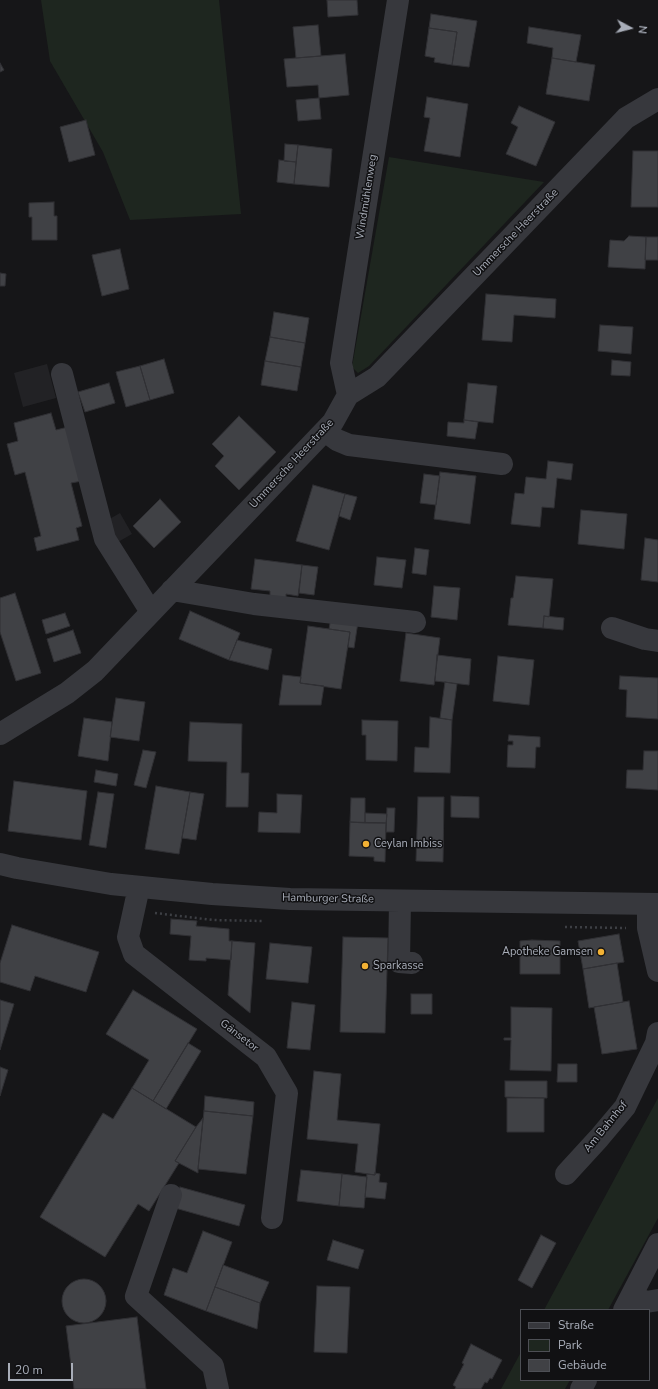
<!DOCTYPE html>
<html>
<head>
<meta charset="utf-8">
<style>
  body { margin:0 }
  #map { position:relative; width:658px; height:1389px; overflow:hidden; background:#161618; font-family:"Nunito Sans",sans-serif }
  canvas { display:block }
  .legend { position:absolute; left:520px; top:1309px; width:130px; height:72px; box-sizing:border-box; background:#111113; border:1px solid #4d4f55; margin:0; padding:5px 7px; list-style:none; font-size:12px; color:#a8adb8 }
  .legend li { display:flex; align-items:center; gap:8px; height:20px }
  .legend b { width:20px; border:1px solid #4d4f55 }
  .north { position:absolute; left:610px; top:8px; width:40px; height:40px; -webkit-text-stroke:3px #111113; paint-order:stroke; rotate:97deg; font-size:11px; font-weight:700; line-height:16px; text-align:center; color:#a8adb8 }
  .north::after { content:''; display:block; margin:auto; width:14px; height:18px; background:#a8adb8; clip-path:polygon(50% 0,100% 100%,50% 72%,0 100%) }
  .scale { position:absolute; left:8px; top:1363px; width:65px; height:18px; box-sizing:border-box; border:2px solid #a8adb8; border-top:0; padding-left:5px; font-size:12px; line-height:14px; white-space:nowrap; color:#a8adb8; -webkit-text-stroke:3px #111113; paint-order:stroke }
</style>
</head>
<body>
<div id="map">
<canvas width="658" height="1389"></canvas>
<ul class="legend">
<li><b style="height:5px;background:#37383d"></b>Straße</li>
<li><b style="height:11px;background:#1e261f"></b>Park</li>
<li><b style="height:11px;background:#404145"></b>Gebäude</li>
</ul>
<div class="north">N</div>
<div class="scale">20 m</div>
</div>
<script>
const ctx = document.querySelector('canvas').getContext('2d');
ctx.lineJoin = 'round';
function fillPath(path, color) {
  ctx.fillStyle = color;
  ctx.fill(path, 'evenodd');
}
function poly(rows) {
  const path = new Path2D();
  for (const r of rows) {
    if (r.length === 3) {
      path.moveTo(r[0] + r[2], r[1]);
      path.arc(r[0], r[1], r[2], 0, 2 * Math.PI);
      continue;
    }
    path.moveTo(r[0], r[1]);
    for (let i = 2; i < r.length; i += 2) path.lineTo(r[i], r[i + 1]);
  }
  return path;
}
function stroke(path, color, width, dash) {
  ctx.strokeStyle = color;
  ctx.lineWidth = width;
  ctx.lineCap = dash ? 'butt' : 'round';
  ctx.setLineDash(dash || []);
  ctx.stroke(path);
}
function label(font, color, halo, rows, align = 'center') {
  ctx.font = font + ' "Nunito Sans",sans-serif';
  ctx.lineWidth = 3;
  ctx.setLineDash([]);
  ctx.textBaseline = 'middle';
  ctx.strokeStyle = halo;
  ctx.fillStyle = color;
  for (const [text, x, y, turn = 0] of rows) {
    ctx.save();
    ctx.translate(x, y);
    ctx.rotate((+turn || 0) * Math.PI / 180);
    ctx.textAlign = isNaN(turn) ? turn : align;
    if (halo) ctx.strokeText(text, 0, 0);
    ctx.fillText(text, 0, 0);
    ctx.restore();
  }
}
fillPath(poly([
  [47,364,56,398,23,407,14,373],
  [120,513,132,534,118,542,106,521]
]), '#222225');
fillPath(poly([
  [41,0,219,0,241,214,130,220,103,152,50,61],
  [389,157,544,182,369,366,358,373,352,367],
  [658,1098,658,1218,608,1310,544,1310],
  [521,1352,521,1380,570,1380,565,1389,501,1389]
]), '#1e261f');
const building = poly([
  [327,0,357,0,358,15,328,17,327,0],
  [431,14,477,21,469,67,452,65,457,32,429,28,431,14],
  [318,25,321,56,296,58,293,27,318,25],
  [529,27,581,35,576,62,552,58,553,48,527,43,529,27],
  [429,28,457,32,452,65,434,62,435,58,425,56,429,28],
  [345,54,349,95,319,98,318,85,287,87,284,59,345,54],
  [552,58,595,65,589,101,546,94,552,58],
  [0,63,4,70,0,72,0,63],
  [427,97,468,104,460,157,424,151,430,118,424,117,427,97],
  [319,98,321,119,298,121,296,100,319,98],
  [519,106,555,122,536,166,506,154,518,127,511,123,519,106],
  [86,120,95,155,69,162,60,127,86,120],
  [285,144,298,145,296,162,284,161,285,144],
  [298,145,332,149,329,187,294,184,298,145],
  [633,151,658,151,658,207,631,207,633,151],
  [279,160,296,162,294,184,277,182,279,160],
  [54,202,54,216,57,216,57,240,32,240,32,217,29,217,29,203,54,202],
  [629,236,646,237,645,269,608,267,610,240,624,241,629,236],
  [646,237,658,237,658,260,645,260,646,237],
  [120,249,129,289,102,296,92,255,120,249],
  [0,273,6,274,5,286,0,286,0,273],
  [486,294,556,299,555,318,514,315,512,342,482,340,486,294],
  [274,312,309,318,305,343,270,337,274,312],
  [600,325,633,327,631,354,598,351,600,325],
  [270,337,305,343,301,367,265,361,270,337],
  [164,359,174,393,150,400,140,366,164,359],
  [612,360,631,362,630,376,611,375,612,360],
  [265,361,301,367,297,391,261,385,265,361],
  [140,366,150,400,126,407,116,372,140,366],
  [109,383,115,403,85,412,78,392,109,383],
  [468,383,497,386,493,423,464,420,468,383],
  [51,413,56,430,68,427,82,481,71,483,82,526,76,528,79,540,37,551,34,538,41,536,25,472,15,475,7,444,18,441,14,423,51,413],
  [239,416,276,452,239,490,215,466,224,456,212,444,239,416],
  [464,420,478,422,475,439,447,436,448,422,464,423,464,420],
  [548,461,573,464,571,480,557,478,554,508,542,507,540,527,511,524,515,493,524,494,526,477,546,479,548,461],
  [440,472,476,476,470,524,434,519,440,472],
  [424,474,440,476,436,505,420,503,424,474],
  [313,485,345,494,329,550,296,541,313,485],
  [345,494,357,497,350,520,339,516,345,494],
  [160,499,181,522,154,548,133,526,160,499],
  [581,510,627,514,624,549,578,544,581,510],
  [645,538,658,540,658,582,641,580,645,538],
  [415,548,429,550,426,575,412,573,415,548],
  [377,557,406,560,402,588,374,585,377,557],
  [255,559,302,565,298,596,286,594,286,599,270,597,270,591,251,589,255,559],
  [302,565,318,567,314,595,299,593,302,565],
  [516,576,553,579,549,617,544,616,543,628,508,625,511,598,513,598,516,576],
  [434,586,460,588,457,620,431,617,434,586],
  [15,593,41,673,16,681,0,632,0,598,15,593],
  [190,611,240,633,229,660,179,639,190,611],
  [65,613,70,626,46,634,42,620,65,613],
  [544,616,564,618,563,630,543,628,544,616],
  [331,618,358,622,354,648,348,647,350,632,329,629,331,618],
  [308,626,350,632,341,689,300,683,308,626],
  [73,630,81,653,54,662,47,639,73,630],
  [406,633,440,638,434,685,400,681,406,633],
  [237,640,272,649,268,670,229,660,237,640],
  [437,655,471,659,469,685,435,681,437,655],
  [498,656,534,660,529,705,493,701,498,656],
  [283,675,301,677,300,683,324,686,321,705,279,705,283,675],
  [620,676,658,678,658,719,626,717,627,690,619,689,620,676],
  [445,682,457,684,452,720,440,718,445,682],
  [116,698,145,702,139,741,110,737,116,698],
  [430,717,452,720,450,773,414,772,415,747,429,748,430,717],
  [84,718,112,722,108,761,78,756,84,718],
  [362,720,398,721,397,761,366,760,366,735,362,735,362,720],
  [190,722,242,724,241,773,249,773,248,807,226,807,227,762,188,761,190,722],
  [509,735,540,737,540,747,536,747,535,768,507,767,508,745,513,745,513,741,508,741,509,735],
  [143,750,156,752,146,788,134,785,143,750],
  [644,751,658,751,658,790,626,788,627,770,643,770,644,751],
  [96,770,118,774,116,786,94,782,96,770],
  [14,781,87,791,81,840,8,831,14,781],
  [156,786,190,792,179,854,145,849,156,786],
  [98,792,114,794,106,848,89,845,98,792],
  [190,792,204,794,196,840,182,838,190,792],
  [277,794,302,795,300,833,258,832,259,812,277,813,277,794],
  [451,796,479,797,479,818,451,817,451,796],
  [418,797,444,797,443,862,416,861,418,797],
  [351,798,365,798,365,823,350,822,351,798],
  [387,808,395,808,394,832,386,832,387,808],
  [365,813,387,814,386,823,365,823,365,813],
  [350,822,386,823,385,862,374,861,374,857,349,856,350,822],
  [171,919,197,921,196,926,229,929,229,941,232,941,231,960,206,958,206,961,189,960,191,936,170,934,171,919],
  [12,925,99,952,86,992,35,976,30,991,0,982,0,963,12,925],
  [619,934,624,962,583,969,578,941,619,934],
  [343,937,388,938,385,1033,340,1032,343,937],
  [532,940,560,941,560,974,520,974,520,941,532,940],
  [232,941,255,943,250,1013,228,995,232,941],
  [270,943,312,947,308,983,266,979,270,943],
  [617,963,623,1002,589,1008,583,969,617,963],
  [133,990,197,1029,153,1101,132,1088,149,1060,106,1034,133,990],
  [411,994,432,994,432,1014,411,1014,411,994],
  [0,1000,14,1004,0,1050,0,1000],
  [629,1001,637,1049,602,1054,594,1007,629,1001],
  [292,1002,315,1005,310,1050,287,1048,292,1002],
  [511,1007,552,1008,551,1071,510,1070,511,1040,504,1040,504,1038,511,1038,511,1007],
  [188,1043,201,1051,166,1109,153,1101,188,1043],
  [558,1064,577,1064,577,1082,557,1082,558,1064],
  [0,1067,8,1070,0,1096,0,1067],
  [314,1071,341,1074,337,1120,380,1124,375,1175,355,1172,358,1144,307,1139,314,1071],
  [505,1081,547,1081,547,1098,505,1097,505,1081],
  [132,1088,196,1127,175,1161,179,1163,149,1211,138,1204,105,1257,40,1217,103,1113,113,1119,132,1088],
  [205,1096,254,1102,253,1116,204,1111,205,1096],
  [507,1098,544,1098,544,1132,507,1132,507,1098],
  [204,1111,253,1116,246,1174,198,1169,204,1111],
  [203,1118,198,1169,198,1173,175,1161,196,1127,203,1118],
  [301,1170,342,1174,339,1206,297,1201,301,1170],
  [375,1173,380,1174,379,1182,387,1183,385,1199,365,1197,367,1174,375,1175,375,1173],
  [342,1174,367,1177,364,1208,339,1206,342,1174],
  [180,1187,245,1205,239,1226,175,1208,180,1187],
  [203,1231,232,1242,206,1311,164,1295,173,1268,187,1273,203,1231],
  [541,1235,556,1243,532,1288,518,1280,541,1235],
  [333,1240,364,1250,358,1269,327,1260,333,1240],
  [223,1265,269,1282,260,1303,215,1287,223,1265],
  [84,1301,22],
  [317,1286,350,1287,347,1353,314,1352,317,1286],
  [215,1287,260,1303,257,1329,206,1311,215,1287],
  [137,1317,146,1389,74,1389,66,1326,137,1317],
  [471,1344,502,1360,492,1379,490,1378,487,1383,485,1382,481,1389,455,1389,456,1387,453,1385,464,1364,462,1363,471,1344]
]);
fillPath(building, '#404145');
stroke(building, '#303034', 1);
stroke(poly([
  [155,913,213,920,262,921],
  [565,927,626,928]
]), '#3d3f44', 2.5, [2, 3]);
stroke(poly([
  [62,374,105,539,151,612],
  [348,395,341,363,398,0],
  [325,431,337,440,349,445,502,464],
  [172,590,254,604,415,622],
  [612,628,645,639,658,641],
  [0,734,67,693,95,671,333,422,348,395,377,377,626,118,658,99],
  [0,864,17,868,111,884,212,894,290,899,658,904],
  [139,887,128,937,134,954,266,1057,287,1093,272,1218],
  [400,901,399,962,412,963],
  [648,904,648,928,658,971],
  [566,1174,599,1138,625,1107,656,1043,658,1033],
  [171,1195,136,1296,213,1366,218,1389],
  [632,1295,646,1302,658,1300],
  [624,1310,658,1244],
  [581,1389,586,1380]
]), '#37383d', 22);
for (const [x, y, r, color] of [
  [366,844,4,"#f2b134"],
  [601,952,4,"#f2b134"],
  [365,966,4,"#f2b134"]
]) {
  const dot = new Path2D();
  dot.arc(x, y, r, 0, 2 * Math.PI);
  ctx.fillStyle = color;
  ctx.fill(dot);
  stroke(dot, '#111113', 1.5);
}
label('11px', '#a8adb8', '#111113', [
  ["Windmühlenweg",367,197,-81],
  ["Ummersche Heerstraße",516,233,-46],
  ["Ummersche Heerstraße",292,464,-47],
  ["Hamburger Straße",328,899,1],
  ["Gänsetor",239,1036,38],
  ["Am Bahnhof",606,1127,-51]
]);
label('11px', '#a8adb8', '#111113', [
  ["Ceylan Imbiss",374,844],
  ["Apotheke Gamsen",593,952,"right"],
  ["Sparkasse",373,966]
], 'left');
</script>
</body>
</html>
